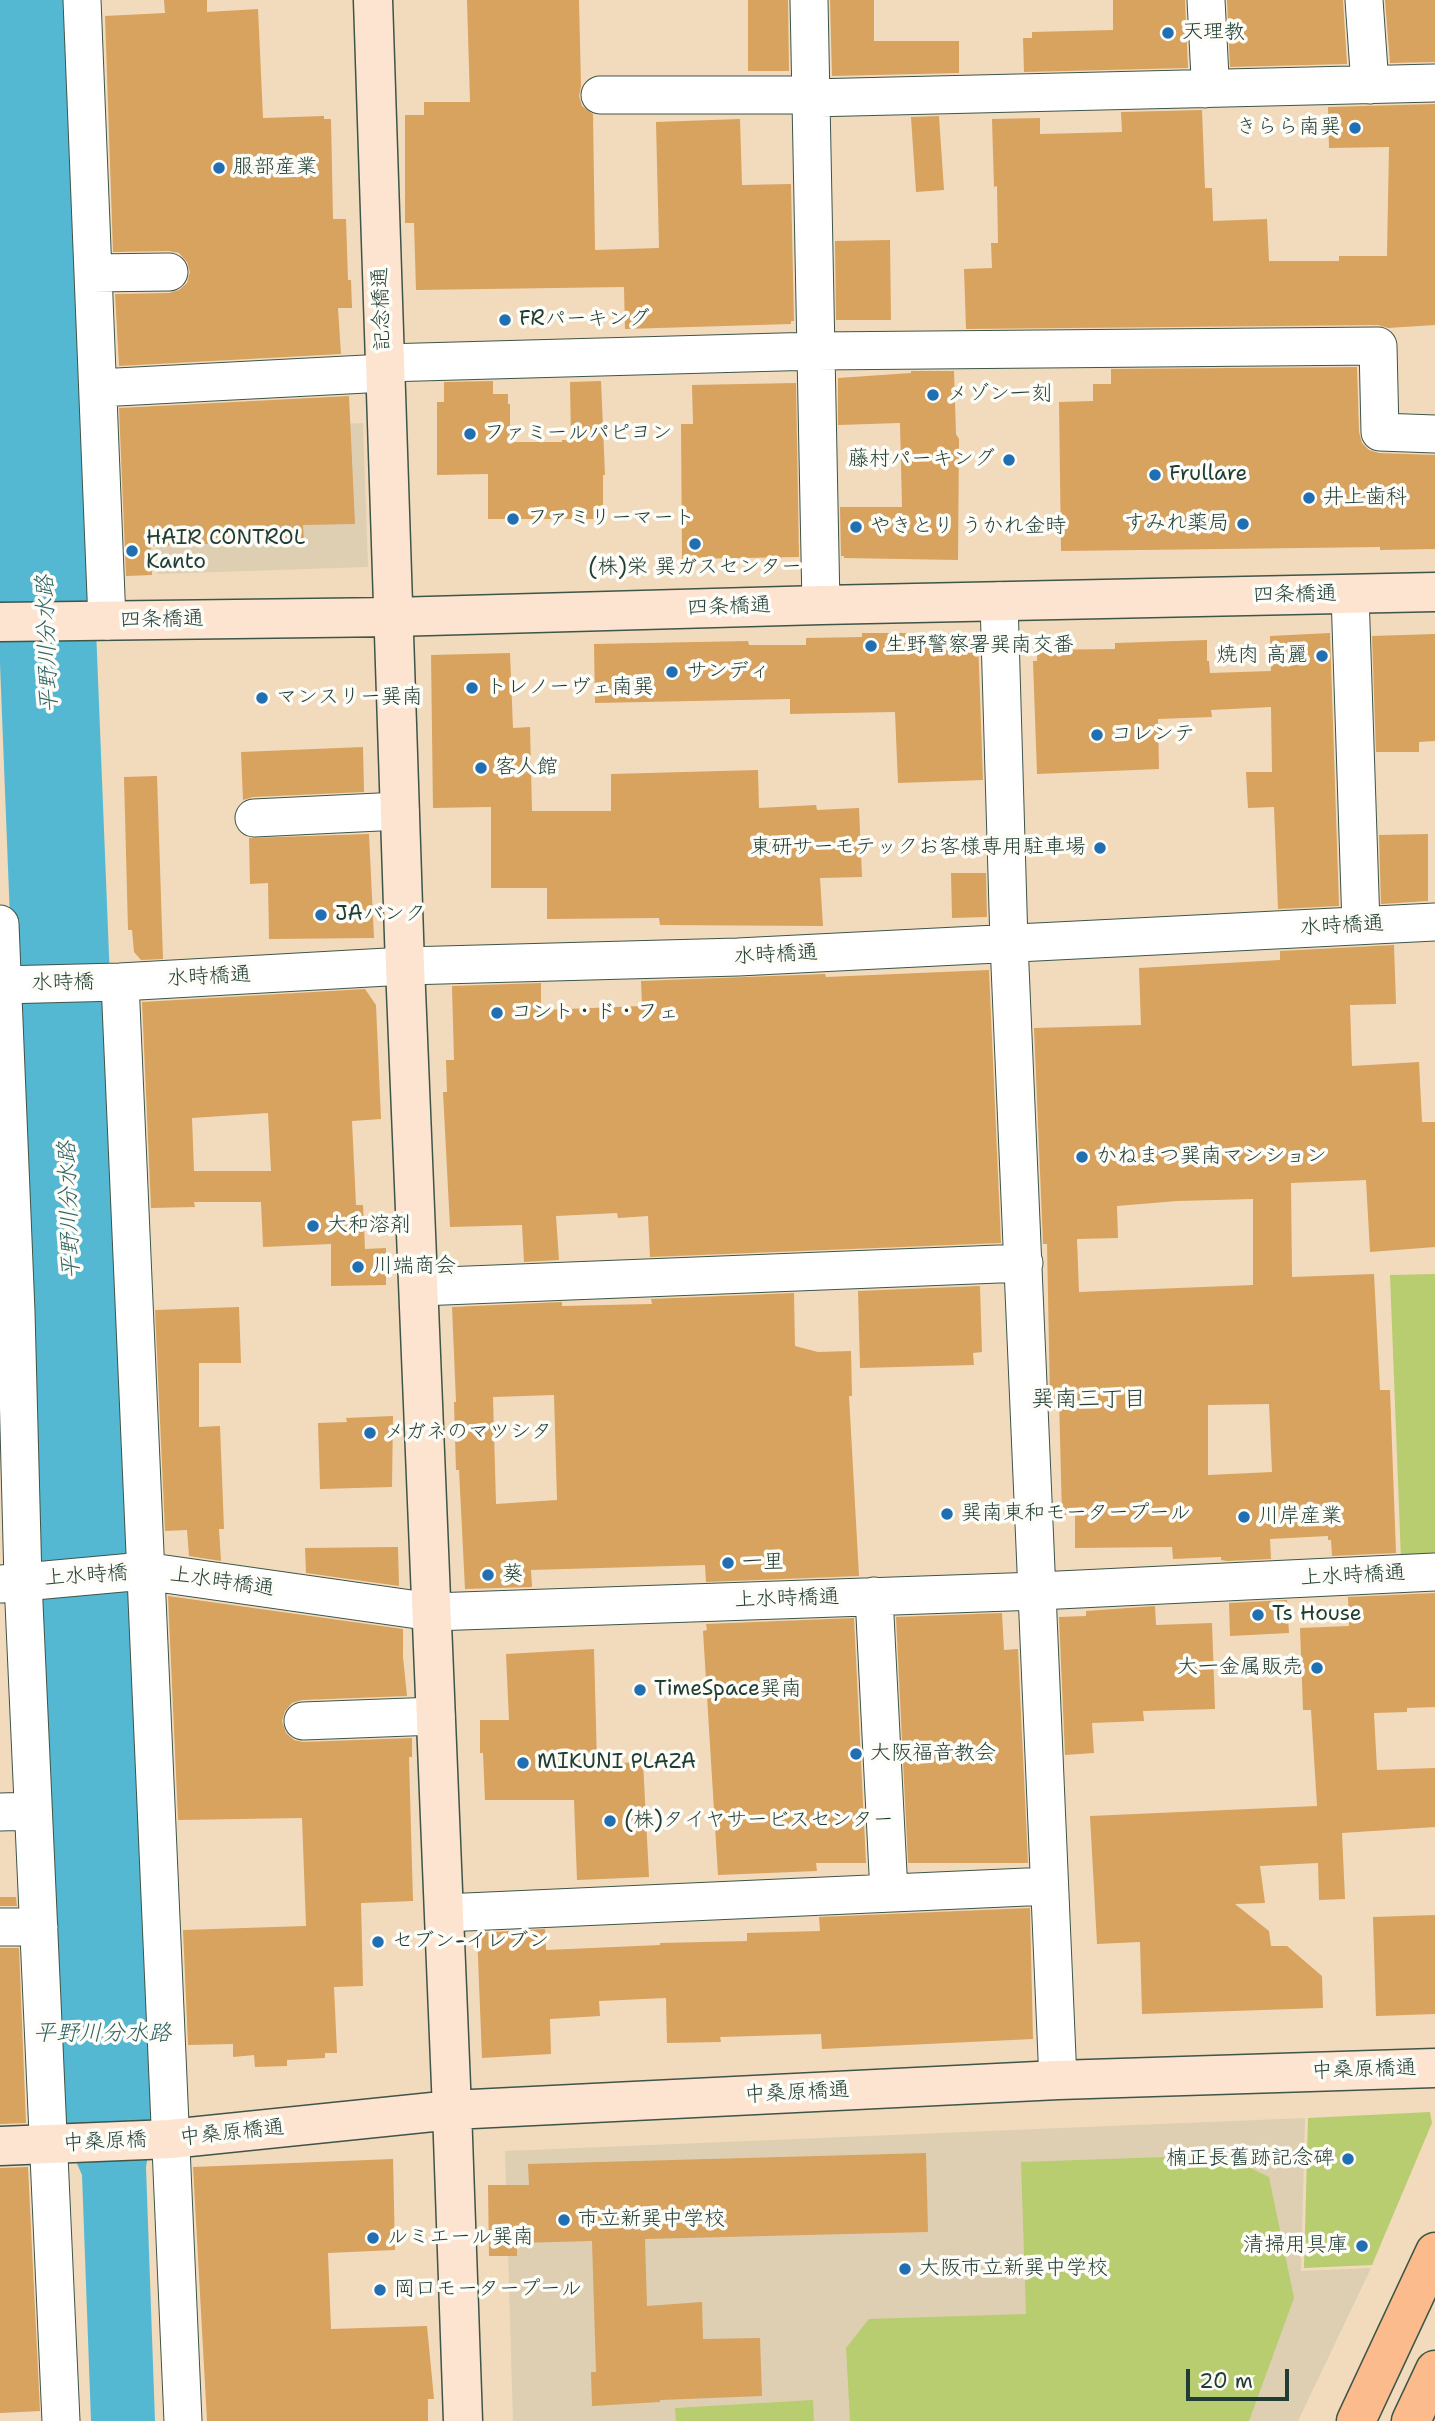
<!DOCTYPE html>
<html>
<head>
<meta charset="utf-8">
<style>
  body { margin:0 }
  #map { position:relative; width:1435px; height:2421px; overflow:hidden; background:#f1dbbc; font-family:"Shantell Sans",sans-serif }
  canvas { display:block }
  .scale { position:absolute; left:1186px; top:2369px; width:103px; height:32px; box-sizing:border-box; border:4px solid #1f3d34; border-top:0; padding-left:9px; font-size:21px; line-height:24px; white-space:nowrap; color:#1f3d34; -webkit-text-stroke:5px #fdfcf7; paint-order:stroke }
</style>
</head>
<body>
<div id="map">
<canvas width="1435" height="2421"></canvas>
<div class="scale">20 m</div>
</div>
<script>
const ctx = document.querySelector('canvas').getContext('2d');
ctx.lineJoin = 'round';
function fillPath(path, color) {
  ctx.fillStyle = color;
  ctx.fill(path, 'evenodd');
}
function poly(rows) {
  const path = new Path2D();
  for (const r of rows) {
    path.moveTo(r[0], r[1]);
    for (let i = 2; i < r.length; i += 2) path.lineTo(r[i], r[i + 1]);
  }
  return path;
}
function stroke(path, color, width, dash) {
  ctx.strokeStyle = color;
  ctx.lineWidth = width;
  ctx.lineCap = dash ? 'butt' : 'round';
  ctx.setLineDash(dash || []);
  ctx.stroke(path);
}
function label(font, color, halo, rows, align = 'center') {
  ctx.font = font + ' "Shantell Sans","Klee One",sans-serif';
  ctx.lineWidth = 7;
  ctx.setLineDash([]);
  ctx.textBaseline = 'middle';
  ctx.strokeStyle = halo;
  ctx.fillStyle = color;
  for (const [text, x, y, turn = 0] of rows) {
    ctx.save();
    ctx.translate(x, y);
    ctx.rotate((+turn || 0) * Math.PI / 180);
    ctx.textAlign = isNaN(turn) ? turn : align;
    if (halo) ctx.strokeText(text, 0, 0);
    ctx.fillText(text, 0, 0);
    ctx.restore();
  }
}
fillPath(poly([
  [363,423,368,567,157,574,152,430],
  [1305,2118,1301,2271,1371,2268,1298,2421,513,2421,505,2151]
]), '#decfb2');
fillPath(poly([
  [1435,1274,1435,1557,1401,1559,1390,1275],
  [1430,2112,1432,2123,1372,2265,1304,2268,1308,2118],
  [1223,2155,1269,2177,1294,2298,1249,2421,850,2421,846,2348,869,2319,1026,2314,1021,2162],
  [813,2400,814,2421,676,2421,675,2408]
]), '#b8cc70');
fillPath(poly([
  [0,0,71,0,155,2112,146,2167,155,2421,91,2421,82,2175,57,2118,0,664]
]), '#55b8d3');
fillPath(poly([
  [164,0,207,0,207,12,258,9,263,118,324,116,324,119,331,119,333,219,346,219,348,280,351,280,352,308,338,308,341,354,119,366,115,294,169,293,179,290,187,283,190,272,187,262,179,253,169,251,113,252,105,16,165,13],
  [467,0,579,0,581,86,579,96,582,106,593,114,595,250,659,248,656,122,740,119,742,185,791,184,794,321,791,321,791,324,625,329,624,287,416,290,414,223,405,223,405,115,424,115,424,102,470,102],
  [748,0,788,0,789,71,748,71],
  [830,0,874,0,874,41,959,41,959,73,832,76],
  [1113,0,1185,0,1188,68,1024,72,1023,38,1032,38,1032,32,1113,30],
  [1227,0,1343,0,1347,64,1230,67],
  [1385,0,1435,0,1435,62,1390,63],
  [1435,104,1435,325,1388,328,1378,325,966,329,964,269,992,268,991,243,998,243,997,186,994,187,992,119,1040,118,1040,134,1122,132,1121,112,1202,110,1205,188,1212,188,1213,221,1267,219,1269,261,1339,261,1339,256,1387,256,1389,147,1329,148,1328,107],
  [939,116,944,190,916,192,911,117],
  [890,240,891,320,836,320,835,241],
  [1357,367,1359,432,1362,443,1369,450,1379,453,1435,455,1435,549,1380,550,1380,547,1061,551,1059,402,1093,401,1093,384,1111,384,1111,369],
  [911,371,954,371,956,434,959,439,958,560,844,558,844,556,841,556,840,507,902,507,900,423,838,425,838,378,911,373],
  [493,381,493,394,508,394,508,404,510,404,510,442,562,442,562,440,571,440,570,382,601,381,605,475,603,475,603,519,488,519,488,474,437,475,437,402,444,402,444,382],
  [796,383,799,557,682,559,681,424,693,424,692,385],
  [349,396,355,524,303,525,304,540,151,546,152,575,126,576,119,408],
  [862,633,964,633,978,639,983,780,898,783,895,712,790,714,790,699,595,703,594,644,748,641,749,645,806,645,806,638,862,637],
  [1330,633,1339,906,1278,909,1274,807,1248,808,1246,772,1272,772,1271,707,1211,710,1212,717,1158,719,1159,769,1037,774,1033,661,1037,661,1037,650,1115,649,1115,643,1207,640,1207,661,1209,661,1210,673,1271,671,1270,636],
  [1435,634,1435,741,1419,742,1419,752,1376,752,1372,636],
  [510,653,513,728,530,727,532,811,611,811,611,774,758,770,759,808,816,805,817,810,859,808,862,877,820,878,823,926,660,925,659,918,547,919,547,888,491,888,491,807,433,808,431,655],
  [363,747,364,792,253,797,243,800,241,752],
  [157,776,163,959,141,960,134,952,132,930,128,930,124,777],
  [369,834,374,938,269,939,268,883,250,884,249,838],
  [1428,834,1428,901,1381,904,1379,835],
  [951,873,986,873,987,917,952,918],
  [1394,945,1396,1004,1350,1005,1352,1066,1419,1062,1422,1122,1435,1122,1435,1247,1370,1252,1366,1180,1291,1183,1292,1277,1374,1274,1380,1390,1390,1390,1396,1553,1332,1556,1331,1540,1328,1540,1328,1536,1270,1539,1271,1559,1227,1561,1221,1560,1221,1557,1173,1559,1172,1547,1075,1548,1075,1514,1062,1515,1059,1399,1050,1400,1047,1244,1043,1244,1034,1028,1141,1025,1139,968,1280,960,1280,951],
  [1253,1199,1253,1285,1079,1292,1077,1239,1118,1238,1117,1206,1177,1201],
  [1269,1404,1272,1472,1208,1475,1208,1405],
  [989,970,1001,1243,650,1257,648,1216,618,1218,617,1213,556,1216,559,1260,524,1262,522,1225,450,1227,443,1092,447,1092,446,1060,454,1060,452,986,541,983,541,1010,642,1006,641,981,825,974,826,977],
  [365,989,376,1005,381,1119,352,1121,356,1205,363,1205,365,1249,386,1248,386,1285,331,1286,331,1244,263,1247,261,1202,194,1202,195,1207,151,1208,142,1002],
  [268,1113,271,1171,194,1171,192,1118],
  [980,1286,982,1352,973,1353,974,1365,860,1368,858,1291],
  [794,1293,795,1346,818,1352,851,1351,852,1396,849,1396,859,1576,706,1582,705,1565,531,1570,532,1587,465,1589,459,1470,456,1470,454,1402,456,1402,452,1307,562,1302,562,1306,652,1304,651,1299],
  [554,1395,557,1500,496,1504,493,1397],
  [239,1307,241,1363,199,1363,199,1427,220,1426,224,1529,219,1529,221,1561,189,1556,187,1530,165,1531,155,1310],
  [393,1416,392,1487,320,1489,318,1423,347,1422,346,1418],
  [398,1547,399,1586,306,1573,305,1548],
  [1435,1593,1435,1707,1407,1708,1407,1712,1374,1713,1377,1770,1435,1768,1435,1827,1342,1833,1345,1899,1319,1900,1318,1863,1260,1866,1265,1903,1235,1904,1269,1931,1271,1946,1287,1946,1322,1976,1323,2008,1142,2014,1140,1942,1097,1944,1090,1816,1317,1806,1311,1710,1303,1710,1300,1628,1349,1626,1348,1597],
  [168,1596,403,1629,403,1657,407,1696,302,1700,292,1703,285,1711,282,1721,286,1733,294,1740,303,1742,412,1738,412,1757,409,1757,413,1901,361,1903,363,1986,334,1987,337,2053,325,2053,325,2058,287,2060,287,2066,255,2067,254,2055,233,2057,233,2044,188,2045,183,1930,306,1926,302,1818,178,1820],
  [1287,1600,1289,1633,1230,1636,1229,1603],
  [1155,1606,1156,1625,1212,1623,1215,1709,1143,1711,1144,1721,1092,1723,1094,1753,1065,1755,1059,1617,1086,1616,1086,1611],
  [1002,1613,1004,1650,1018,1649,1028,1863,908,1863,896,1617],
  [854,1618,866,1863,816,1863,817,1871,718,1875,703,1631,707,1630,706,1624],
  [594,1649,597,1764,643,1762,649,1877,577,1880,574,1800,485,1800,483,1753,480,1753,480,1720,509,1720,506,1654],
  [0,1897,16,1897,17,1906,0,1906],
  [1030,1908,1033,2039,822,2049,821,2034,720,2037,721,2042,667,2043,666,1998,599,2001,600,2016,550,2019,551,2054,482,2058,477,1933,545,1929,546,1950,660,1945,660,1943,747,1941,747,1933,820,1931,819,1917],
  [1435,1915,1435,2014,1376,2016,1373,1917],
  [0,1948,19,1948,26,2123,0,2124],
  [926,2153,928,2232,645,2239,647,2306,702,2302,703,2339,760,2338,762,2396,660,2400,660,2402,592,2406,591,2372,596,2372,592,2241,517,2243,517,2256,489,2256,488,2185,529,2185,528,2164],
  [393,2159,395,2250,328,2253,331,2329,427,2326,434,2399,428,2399,428,2421,207,2421,193,2167],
  [28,2167,40,2411,0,2413,0,2168]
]), '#d8a25f');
const street = poly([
  [82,0,107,621],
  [809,0,821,605],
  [1364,0,1370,85],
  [1205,89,1210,77,1206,0],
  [600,95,810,95],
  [810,98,1435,83],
  [93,273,169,272],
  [384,363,817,351,1378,346,1380,432,1435,434],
  [98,388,385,373],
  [1350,594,1361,925],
  [999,601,1009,943,1058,2080],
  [254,818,400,811],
  [0,924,16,1312,23,1581,61,2421],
  [120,982,183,2421],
  [0,985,120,982,405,966,738,957,1435,922],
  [419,1287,1024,1263],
  [1,1584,144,1571,432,1612,1038,1591,1435,1572],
  [874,1596,889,1893],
  [303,1721,436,1716],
  [0,1812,33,1811],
  [444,1913,1049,1886],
  [0,1927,39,1927]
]);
const secondary = poly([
  [373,0,405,966,452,2110,463,2421],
  [0,622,393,617,821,605,1435,592],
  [0,2146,170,2139,452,2110,1058,2080,1435,2068]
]);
const highway = poly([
  [1356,2421,1435,2252],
  [1411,2421,1435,2370]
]);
stroke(street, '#3e5548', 39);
stroke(secondary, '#3e5548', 41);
stroke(highway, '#3e5548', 41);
stroke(street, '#fff', 37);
stroke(secondary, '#fde4d1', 38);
stroke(highway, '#fbbb8d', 38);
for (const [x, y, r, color] of [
  [1168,33,7,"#1f6fb2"],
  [1355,128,7,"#1f6fb2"],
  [219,168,7,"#1f6fb2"],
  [505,320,7,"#1f6fb2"],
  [933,395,7,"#1f6fb2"],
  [470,434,7,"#1f6fb2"],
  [1009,460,7,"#1f6fb2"],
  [1155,475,7,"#1f6fb2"],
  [1309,498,7,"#1f6fb2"],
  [513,519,7,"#1f6fb2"],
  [1243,524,7,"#1f6fb2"],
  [856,527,7,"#1f6fb2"],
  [695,544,7,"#1f6fb2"],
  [132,551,7,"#1f6fb2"],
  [871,646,7,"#1f6fb2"],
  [1322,656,7,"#1f6fb2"],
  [672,672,7,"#1f6fb2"],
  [472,688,7,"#1f6fb2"],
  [262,698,7,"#1f6fb2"],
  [1097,735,7,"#1f6fb2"],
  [481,768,7,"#1f6fb2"],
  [1100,848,7,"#1f6fb2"],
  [321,915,7,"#1f6fb2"],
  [497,1013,7,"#1f6fb2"],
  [1082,1157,7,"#1f6fb2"],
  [313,1226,7,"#1f6fb2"],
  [358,1267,7,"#1f6fb2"],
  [370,1433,7,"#1f6fb2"],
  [947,1514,7,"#1f6fb2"],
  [1244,1517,7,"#1f6fb2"],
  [728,1563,7,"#1f6fb2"],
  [488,1575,7,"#1f6fb2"],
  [1258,1615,7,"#1f6fb2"],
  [1317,1668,7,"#1f6fb2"],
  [640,1690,7,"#1f6fb2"],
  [856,1754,7,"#1f6fb2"],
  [523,1763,7,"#1f6fb2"],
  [610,1821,7,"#1f6fb2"],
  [378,1942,7,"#1f6fb2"],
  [1348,2159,7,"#1f6fb2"],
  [564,2220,7,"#1f6fb2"],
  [373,2238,7,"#1f6fb2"],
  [1362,2246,7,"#1f6fb2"],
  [905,2269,7,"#1f6fb2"],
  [380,2290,7,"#1f6fb2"]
]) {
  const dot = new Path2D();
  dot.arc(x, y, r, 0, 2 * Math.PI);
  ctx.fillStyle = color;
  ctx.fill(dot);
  stroke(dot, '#fdfcf7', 2.5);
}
label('21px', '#1f3d34', '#fdfcf7', [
  ["天理教",1182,33],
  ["きらら南巽",1341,128,"right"],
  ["服部産業",233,168],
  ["FRパーキング",519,320],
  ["メゾン一刻",947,395],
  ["ファミールパピヨン",484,434],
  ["藤村パーキング",995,460,"right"],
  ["Frullare",1169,475],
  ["井上歯科",1323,498],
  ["ファミリーマート",527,519],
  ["すみれ薬局",1229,524,"right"],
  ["やきとり うかれ金時",870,527],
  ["HAIR CONTROL",146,539],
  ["Kanto",146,563],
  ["(株)栄 巽ガスセンター",695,568,"center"],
  ["生野警察署巽南交番",885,646],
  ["焼肉 高麗",1308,656,"right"],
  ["サンディ",686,672],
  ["トレノーヴェ南巽",486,688],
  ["マンスリー巽南",276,698],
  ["コレンテ",1111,735],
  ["客人館",495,768],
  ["東研サーモテックお客様専用駐車場",1086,848,"right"],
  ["JAバンク",335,915],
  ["コント・ド・フェ",511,1013],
  ["かねまつ巽南マンション",1096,1157],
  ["大和溶剤",327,1226],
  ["川端商会",372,1267],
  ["メガネのマツシタ",384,1433],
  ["巽南東和モータープール",961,1514],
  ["川岸産業",1258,1517],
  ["一里",742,1563],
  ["葵",502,1575],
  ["Ts House",1272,1615],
  ["大一金属販売",1303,1668,"right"],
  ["TimeSpace巽南",654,1690],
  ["大阪福音教会",870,1754],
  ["MIKUNI PLAZA",537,1763],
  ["(株)タイヤサービスセンター",624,1821],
  ["セブン-イレブン",392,1942],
  ["楠正長舊跡記念碑",1334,2159,"right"],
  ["市立新巽中学校",578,2220],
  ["ルミエール巽南",387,2238],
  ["清掃用具庫",1348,2246,"right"],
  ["大阪市立新巽中学校",919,2269],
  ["岡口モータープール",394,2290]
], 'left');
label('21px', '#1f3d34', '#fdfcf7', [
  ["記念橋通",382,309,-92],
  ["四条橋通",1295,595,-1],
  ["四条橋通",729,607,-2],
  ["四条橋通",162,620,-1],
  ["水時橋通",1342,926,-3],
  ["水時橋通",776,955,-3],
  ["水時橋通",209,977,-3],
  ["水時橋",63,983,-1],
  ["上水時橋",86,1576,-4],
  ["上水時橋通",1353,1576,-3],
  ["上水時橋通",222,1582,8],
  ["上水時橋通",787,1599,-2],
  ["中桑原橋通",1364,2070,-2],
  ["中桑原橋通",797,2093,-3],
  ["中桑原橋通",232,2133,-6],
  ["中桑原橋",105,2142,-3]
]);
label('italic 23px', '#2f6264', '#fdfcf7', [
  ["平野川分水路",48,644,-92],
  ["平野川分水路",70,1210,-92],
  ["平野川分水路",102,2034]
]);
label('23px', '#1f3d34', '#fdfcf7', [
  ["巽南三丁目",1089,1400]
]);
</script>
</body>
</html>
